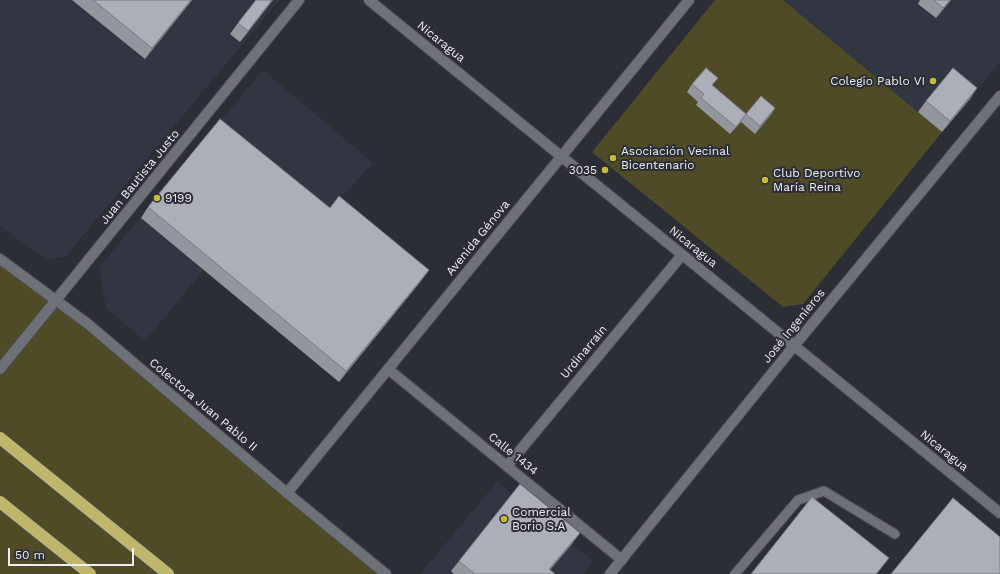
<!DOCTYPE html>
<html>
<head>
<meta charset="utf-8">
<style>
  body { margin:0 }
  #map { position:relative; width:1000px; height:574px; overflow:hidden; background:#2c2e35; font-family:"Work Sans",sans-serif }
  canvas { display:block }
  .scale { position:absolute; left:8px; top:548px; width:126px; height:18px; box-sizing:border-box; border:2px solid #eceef2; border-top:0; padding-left:5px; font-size:12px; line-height:14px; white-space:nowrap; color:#eceef2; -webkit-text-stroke:3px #2c2e35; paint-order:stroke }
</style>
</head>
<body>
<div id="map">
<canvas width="1000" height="574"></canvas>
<div class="scale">50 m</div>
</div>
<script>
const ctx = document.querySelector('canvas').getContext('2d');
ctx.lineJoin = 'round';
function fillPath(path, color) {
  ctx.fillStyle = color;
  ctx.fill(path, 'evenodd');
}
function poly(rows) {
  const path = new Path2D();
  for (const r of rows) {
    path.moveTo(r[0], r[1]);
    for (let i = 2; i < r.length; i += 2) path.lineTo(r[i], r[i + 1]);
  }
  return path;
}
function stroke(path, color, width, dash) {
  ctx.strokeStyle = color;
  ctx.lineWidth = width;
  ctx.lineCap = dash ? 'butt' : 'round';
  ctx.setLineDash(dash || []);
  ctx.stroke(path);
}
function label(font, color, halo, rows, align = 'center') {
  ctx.font = font + ' "Work Sans",sans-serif';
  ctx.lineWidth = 4;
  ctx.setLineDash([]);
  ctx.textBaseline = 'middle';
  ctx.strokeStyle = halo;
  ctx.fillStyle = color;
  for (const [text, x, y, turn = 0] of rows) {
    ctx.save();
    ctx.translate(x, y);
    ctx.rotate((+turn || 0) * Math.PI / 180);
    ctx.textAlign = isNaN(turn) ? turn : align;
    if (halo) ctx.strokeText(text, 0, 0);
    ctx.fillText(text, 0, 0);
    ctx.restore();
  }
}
fillPath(poly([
  [0,0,279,0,65,257,46,260,0,226],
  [783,0,1000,0,1000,62,942,132],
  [263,70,373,163,332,207,421,281,339,382,204,270,145,341,106,308,99,267],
  [497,482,594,562,584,574,420,574]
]), '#323643');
fillPath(poly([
  [715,0,783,0,942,132,803,304,783,307,592,152],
  [0,259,88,324,386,574,0,574]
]), '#4f4b26');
const lane = poly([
  [735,574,798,500,824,491,895,534]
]);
const street = poly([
  [369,0,1000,513],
  [0,369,299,0],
  [388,369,622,560],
  [507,466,682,255],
  [610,574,794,346,1000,96]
]);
const secondary = poly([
  [0,259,88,324,287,493,386,574],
  [287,493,689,0]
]);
const highway = poly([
  [0,438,168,574],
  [0,502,90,574]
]);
stroke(lane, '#484a4f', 11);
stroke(street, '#484a4f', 12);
stroke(secondary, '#484a4f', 12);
stroke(highway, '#484a4f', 14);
stroke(lane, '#6e7178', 9);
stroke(street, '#6e7178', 10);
stroke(secondary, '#6e7178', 10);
stroke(highway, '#beb76b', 12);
fillPath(poly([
  [72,0,192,0,145,59],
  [273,0,240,42,230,34,238,23],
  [920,0,951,0,936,18,918,4],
  [692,84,712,86,746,114,775,108,770,116,755,134,741,122,730,134,696,105,698,102,687,92],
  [977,88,970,99,942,132,918,112,926,101],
  [148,207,330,208,429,270,421,281,339,382,141,218],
  [572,544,550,570,555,574,454,574,451,571,459,561]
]), '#94969d');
fillPath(poly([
  [191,0,192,0,145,59,152,48],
  [272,0,273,0,240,42,248,31],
  [950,0,951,0,936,18,943,8],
  [977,88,970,99,942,132,950,121],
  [775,108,770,116,755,134,760,126],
  [746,114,741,122,730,134,736,127],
  [429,270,421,281,339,382,346,371],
  [580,533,572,544,546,574,549,569],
  [889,558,877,574,876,574]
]), '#787a80');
const building = poly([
  [93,0,191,0,152,48,93,0],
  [256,0,272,0,248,31,238,23,256,0],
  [934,0,950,0,943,8,934,0],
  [706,68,718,78,712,85,746,114,761,96,775,108,760,126,746,114,736,127,701,98,704,94,692,84,706,68],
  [953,68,977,88,950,121,926,101,953,68],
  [220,119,330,208,339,196,429,270,346,371,148,207,220,119],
  [520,484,580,533,549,569,555,574,475,574,459,561,520,484],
  [812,497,889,558,876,574,751,574,812,497],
  [953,498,1000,537,1000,574,891,574,953,498]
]);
fillPath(building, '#acafb7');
stroke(building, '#787a80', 1);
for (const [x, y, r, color] of [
  [933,81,4,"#c7bb3c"],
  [613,158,4,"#c7bb3c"],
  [605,170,4,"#c7bb3c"],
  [765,180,4,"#c7bb3c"],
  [157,198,4,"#c7bb3c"],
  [504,519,4,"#c7bb3c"]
]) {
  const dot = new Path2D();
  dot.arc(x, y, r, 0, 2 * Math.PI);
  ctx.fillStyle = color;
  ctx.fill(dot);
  stroke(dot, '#2c2e35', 1.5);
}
label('12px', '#eceef2', '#2c2e35', [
  ["Nicaragua",441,42,39],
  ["Juan Bautista Justo",140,177,-51],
  ["Avenida Génova",478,238,-51],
  ["Nicaragua",693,247,39],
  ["José Ingenieros",794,326,-51],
  ["Urdinarrain",584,352,-50],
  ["Colectora Juan Pablo II",203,405,40],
  ["Nicaragua",944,451,39],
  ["Calle 1434",513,454,39]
]);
label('12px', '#eceef2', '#2c2e35', [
  ["Colegio Pablo VI",925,81,"right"],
  ["Asociación Vecinal",621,151],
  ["Bicentenario",621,165],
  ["3035",597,170,"right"],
  ["Club Deportivo",773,173],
  ["María Reina",773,187],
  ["9199",165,198],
  ["Comercial",512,512],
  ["Borio S.A",512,526]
], 'left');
</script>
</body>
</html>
